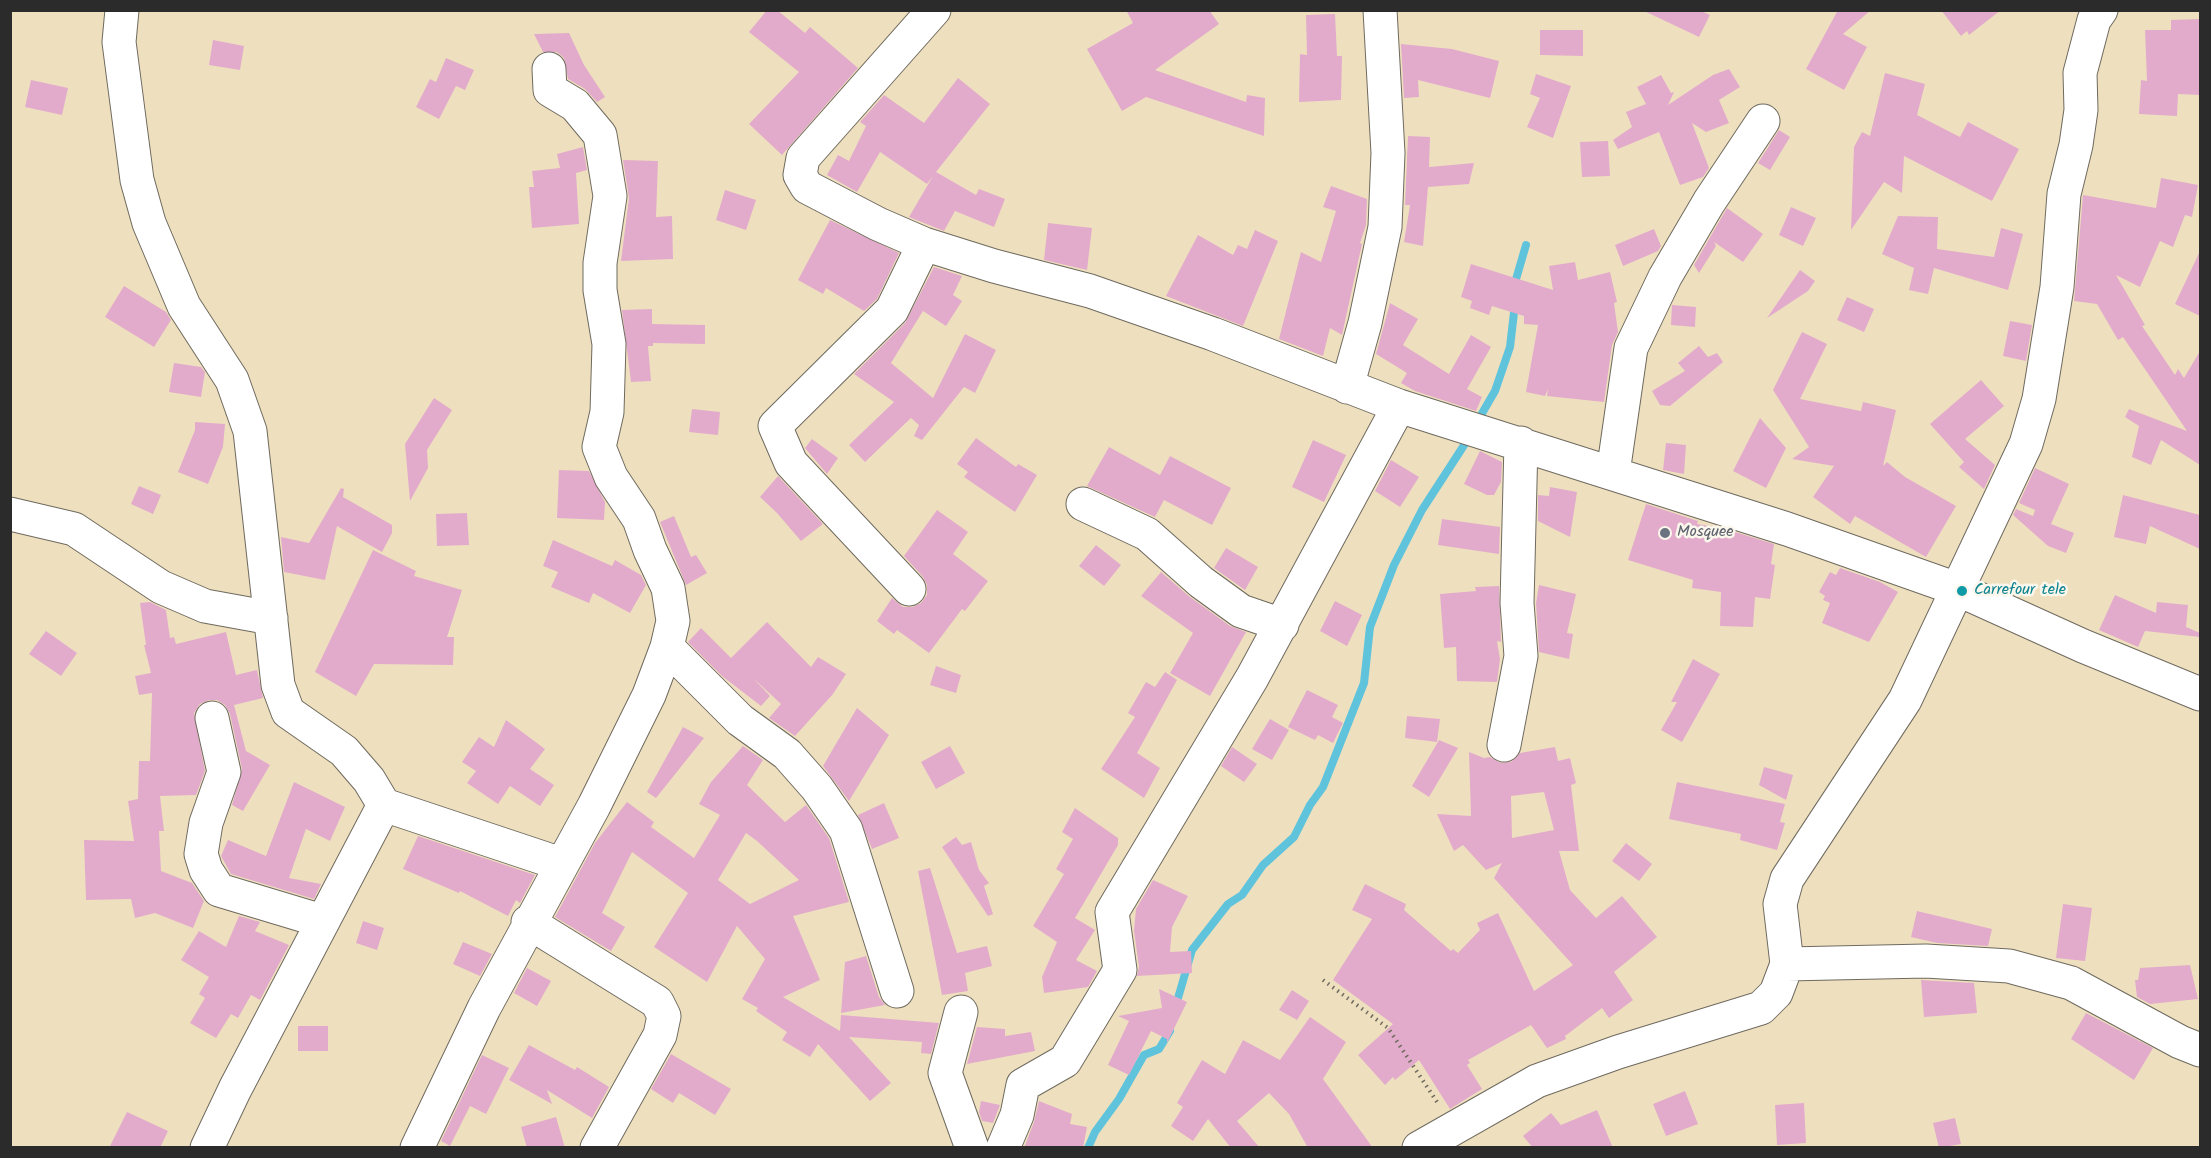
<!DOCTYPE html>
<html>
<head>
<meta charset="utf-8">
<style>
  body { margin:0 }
  #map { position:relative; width:2211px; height:1158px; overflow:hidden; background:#eee0bf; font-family:Kalam,sans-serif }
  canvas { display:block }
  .frame { position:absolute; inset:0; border:12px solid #2b2b2b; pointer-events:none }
</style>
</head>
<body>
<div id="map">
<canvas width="2211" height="1158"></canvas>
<div class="frame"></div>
</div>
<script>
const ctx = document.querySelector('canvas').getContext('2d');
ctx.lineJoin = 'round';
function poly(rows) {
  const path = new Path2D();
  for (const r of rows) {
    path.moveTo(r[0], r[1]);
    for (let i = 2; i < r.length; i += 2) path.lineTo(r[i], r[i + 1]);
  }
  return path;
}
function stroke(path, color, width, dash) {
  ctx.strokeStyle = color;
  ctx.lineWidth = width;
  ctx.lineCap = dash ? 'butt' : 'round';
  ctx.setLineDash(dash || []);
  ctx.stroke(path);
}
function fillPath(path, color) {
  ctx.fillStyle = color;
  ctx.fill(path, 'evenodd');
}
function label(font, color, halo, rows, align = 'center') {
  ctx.font = font + ' Kalam,sans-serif';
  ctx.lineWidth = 5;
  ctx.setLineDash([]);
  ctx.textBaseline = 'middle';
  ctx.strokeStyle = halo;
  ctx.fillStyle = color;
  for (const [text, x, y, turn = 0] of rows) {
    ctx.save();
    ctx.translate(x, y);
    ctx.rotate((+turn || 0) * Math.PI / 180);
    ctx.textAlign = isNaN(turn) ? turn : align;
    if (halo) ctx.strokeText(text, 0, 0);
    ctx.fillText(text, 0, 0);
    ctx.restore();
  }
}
stroke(poly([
  [1514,286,1526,245],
  [1477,422,1495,391,1510,347,1515,304],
  [1176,1005,1192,950,1228,904,1242,895,1263,865,1294,837,1310,805,1323,787,1364,683,1370,627,1394,565,1422,510,1470,436],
  [1088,1148,1095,1132,1119,1099,1144,1055,1159,1049,1170,1031]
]), '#5fc3dc', 8);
fillPath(poly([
  [767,10,777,10,805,33,810,27,858,68,782,155,749,124,799,72,749,32],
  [1126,10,1209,10,1219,24,1155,70,1246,102,1247,95,1265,98,1264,136,1146,97,1122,111,1087,49,1133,23],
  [1642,10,1699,10,1710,15,1699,37],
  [1838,10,1871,10,1843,34,1867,47,1844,90,1806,69],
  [1941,10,2001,10,1969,35,1967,31,1961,36],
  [1335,14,1337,56,1342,56,1341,100,1299,102,1300,54,1307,55,1306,15],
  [2200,19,2200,95,2178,94,2177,116,2139,114,2141,80,2147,81,2145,30,2171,30,2171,20],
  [1540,30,1583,30,1583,56,1540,55],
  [569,33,584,65,605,97,597,102,585,89,568,79,564,58,557,52,543,52,534,34],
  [213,40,244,46,240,70,209,65],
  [1401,44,1452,49,1499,61,1490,98,1418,80,1419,97,1404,98],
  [446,58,474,70,465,90,456,86,439,119,416,107,430,79,436,82],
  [1729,69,1740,87,1719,100,1729,123,1706,132,1692,123,1709,168,1703,177,1680,185,1659,132,1618,149,1613,140,1632,127,1626,112,1646,104,1637,87,1661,75,1671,93,1674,92,1668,105,1713,75],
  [1885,73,1925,84,1917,115,1960,137,1968,122,2019,149,1992,201,1904,156,1902,193,1884,182,1851,230,1854,147,1862,132,1870,136],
  [1536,74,1571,86,1553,138,1527,127,1540,98,1530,94],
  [958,78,990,104,936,172,976,195,979,189,1005,199,994,227,955,211,944,231,909,217,933,176,927,184,880,152,857,192,827,175,838,155,849,161,866,126,860,122,884,95,924,123],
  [31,80,68,88,62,115,25,107],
  [1779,130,1790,137,1770,170,1758,163],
  [1408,136,1430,137,1429,167,1474,163,1469,184,1428,187,1423,246,1404,242,1410,205,1405,205],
  [1608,141,1610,176,1582,177,1580,142],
  [583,147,587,170,576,173,579,224,532,228,529,187,534,187,532,171,560,168,557,154],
  [623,160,658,161,656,217,672,216,673,259,621,261,629,198],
  [2161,178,2198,185,2192,217,2185,215,2173,247,2160,241,2140,287,2116,275,2145,325,2142,326,2175,375,2178,369,2184,378,2200,351,2200,465,2161,440,2151,465,2132,457,2139,426,2125,417,2129,409,2187,431,2123,337,2118,340,2097,304,2074,301,2083,195,2156,208],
  [1331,186,1367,199,1366,225,1360,243,1362,244,1342,335,1330,328,1323,356,1279,339,1301,252,1321,262,1336,211,1323,207],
  [725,190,756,200,746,230,716,220],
  [1791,207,1816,218,1803,246,1779,235],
  [1727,208,1763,234,1743,262,1714,242,1716,246,1699,273,1694,265],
  [1898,216,1938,217,1937,249,1994,257,2001,228,2023,234,2008,290,1934,268,1928,294,1909,290,1914,268,1882,254],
  [830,220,899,253,877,299,864,311,826,288,823,294,798,280],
  [1048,223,1092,228,1087,270,1044,260],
  [1654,229,1661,246,1658,251,1623,266,1615,245],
  [1255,230,1278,241,1243,326,1166,296,1198,235,1233,255,1238,245,1247,249],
  [2200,251,2200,316,2175,304],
  [1575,262,1578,280,1610,272,1617,302,1614,303,1618,332,1612,345,1604,402,1547,396,1548,389,1545,396,1526,392,1538,325,1524,324,1524,316,1492,306,1489,315,1470,308,1472,301,1461,297,1471,264,1553,290,1549,266],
  [934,267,962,276,953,295,962,301,946,326,923,311,891,363,933,398,965,334,996,350,975,393,964,387,922,440,914,436,919,425,911,418,865,462,849,445,894,402,854,374,905,323],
  [1800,270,1815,281,1808,291,1767,318],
  [124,286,166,312,171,320,154,347,105,317],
  [1847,297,1874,309,1864,332,1837,320],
  [1390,303,1418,319,1403,345,1449,374,1471,335,1491,347,1467,389,1482,397,1476,411,1415,391,1401,383,1407,373,1376,354],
  [1672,305,1696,307,1695,327,1671,325],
  [652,309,652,324,705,325,705,344,653,343,653,346,648,346,651,381,631,382,622,310],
  [2010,321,2032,325,2026,361,2003,356],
  [1802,332,1827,344,1800,399,1861,411,1863,402,1896,410,1883,466,1887,462,1905,477,1956,506,1926,557,1855,516,1850,524,1813,497,1834,466,1792,459,1809,447,1773,390],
  [1699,346,1708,357,1717,353,1723,362,1670,406,1660,405,1652,391,1685,371,1678,363],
  [174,363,201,367,205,372,201,397,169,392],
  [1981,380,2004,406,1965,439,1995,465,1984,489,1959,467,1964,462,1930,424],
  [434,398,452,410,427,450,428,468,410,501,405,444],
  [692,409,720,412,718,435,689,432],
  [1760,418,1786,448,1766,488,1733,471],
  [195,422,225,424,223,447,208,484,178,472,195,430],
  [976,438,1016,467,1018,464,1037,475,1015,512,964,477,968,472,957,464],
  [812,439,838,458,827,474,805,448],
  [1313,440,1346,455,1324,502,1292,487],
  [1666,443,1686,445,1684,474,1663,470],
  [1109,447,1160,475,1170,456,1231,488,1212,525,1164,500,1155,517,1087,486],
  [1480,451,1502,462,1501,482,1494,495,1487,495,1464,484],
  [1391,460,1419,477,1400,507,1375,491],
  [2035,468,2069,484,2051,524,2074,533,2066,553,2048,546,2013,515,2016,509,2033,516,2035,510,2019,503],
  [559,470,589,471,605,502,604,520,557,518],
  [778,476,823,524,801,541,777,513,760,497],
  [139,486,161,495,153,514,131,504],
  [1550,487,1577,492,1570,537,1538,521,1538,495,1549,496],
  [341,488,344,489,343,497,392,525,392,533,382,552,337,526,325,580,284,572,281,537,309,543],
  [2123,495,2200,515,2200,549,2150,526,2146,544,2114,537],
  [1646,504,1698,521,1697,524,1722,528,1774,544,1771,564,1775,565,1770,599,1755,597,1753,627,1720,626,1721,592,1692,588,1693,580,1628,560],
  [937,510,968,532,953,554,988,581,965,611,962,609,929,653,897,630,894,634,877,621,892,598,903,607,913,607,921,603,927,595,927,585,923,577,904,556],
  [467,513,469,545,437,546,436,514],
  [674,516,691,557,696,555,707,573,686,585,660,522],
  [1442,519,1500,527,1499,554,1438,545],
  [553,540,612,566,615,560,641,575,646,585,630,613,593,593,589,603,551,587,558,572,543,566],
  [1096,545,1121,565,1104,586,1079,566],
  [1226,548,1258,567,1245,590,1214,568],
  [373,550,416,571,414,576,462,590,447,637,454,637,453,665,374,664,356,696,315,672],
  [1840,568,1880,582,1898,592,1869,642,1822,623,1830,603,1823,600,1825,596,1819,592,1830,572,1836,575],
  [1161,572,1190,597,1230,626,1246,632,1210,696,1170,673,1193,633,1141,596],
  [1539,585,1576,594,1567,633,1573,634,1569,659,1539,652,1536,603],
  [1499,586,1501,642,1497,641,1500,659,1497,682,1457,681,1456,647,1444,648,1440,594,1476,591,1475,587],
  [2115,595,2156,613,2157,602,2188,605,2186,627,2200,633,2200,637,2145,631,2138,647,2099,630],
  [1335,601,1362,615,1347,646,1320,631],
  [150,602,166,610,170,638,174,637,176,644,226,632,236,675,257,670,263,698,234,705,246,751,270,765,243,811,232,805,242,769,230,714,225,705,217,700,209,700,200,704,194,713,205,771,196,795,160,796,164,831,159,831,161,871,192,883,204,901,193,928,155,913,135,918,131,899,86,900,84,840,134,841,128,801,138,799,139,761,150,761,152,693,139,695,135,676,151,673,144,645,146,645,140,603],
  [767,622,811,667,818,657,846,674,833,694,795,736,769,718,781,704,753,678,770,696,761,706,722,676,688,642,701,628,731,658],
  [46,631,77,653,61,676,29,654],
  [1693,659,1720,674,1682,742,1661,730,1677,702,1671,702],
  [936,666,961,675,956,693,930,685],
  [1165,672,1177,680,1137,753,1160,768,1144,798,1101,769,1135,717,1128,713,1146,682,1155,687],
  [1307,690,1338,705,1332,717,1343,723,1333,743,1318,735,1315,740,1288,727],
  [857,708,889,735,849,801,823,766],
  [1407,716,1440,719,1437,742,1405,738],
  [1270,719,1289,730,1272,760,1252,749],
  [506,720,545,749,530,769,554,785,540,806,510,786,498,804,467,783,476,771,462,762,479,737,494,747],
  [683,727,704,738,656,798,647,792],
  [1439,740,1458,748,1429,797,1412,786],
  [743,746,763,760,747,785,785,822,806,805,829,838,849,902,793,916,820,980,783,997,840,1031,841,1015,939,1023,931,1054,921,1053,922,1042,849,1037,891,1083,870,1101,818,1044,810,1057,782,1040,787,1032,756,1011,758,1008,742,999,765,959,737,926,707,982,654,947,688,893,632,852,602,913,625,927,611,951,555,917,595,843,627,802,654,822,651,827,694,858,720,815,699,804,711,782],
  [746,833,757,841,799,880,750,904,718,880],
  [950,746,965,773,936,789,921,762],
  [1232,747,1257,764,1244,782,1221,766],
  [1555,747,1558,761,1570,758,1576,783,1571,785,1579,851,1559,851,1570,890,1596,918,1622,896,1657,937,1614,972,1633,1000,1609,1018,1602,1008,1565,1036,1566,1039,1547,1048,1531,1025,1468,1060,1470,1063,1467,1065,1482,1089,1450,1109,1419,1060,1395,1080,1393,1077,1385,1085,1358,1055,1393,1024,1333,980,1372,919,1352,910,1365,884,1406,904,1404,910,1451,951,1453,949,1458,953,1480,930,1477,923,1498,913,1534,991,1573,965,1494,878,1502,863,1486,870,1463,845,1454,851,1437,814,1471,816,1469,752,1484,758,1490,757,1501,763,1511,762,1520,753],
  [1544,792,1554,830,1512,838,1511,796],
  [1764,767,1793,775,1786,800,1759,785],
  [294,782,345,807,330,841,306,829,289,878,321,884,314,899,231,874,221,856,228,840,266,856],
  [1677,782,1785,804,1780,822,1785,823,1777,850,1740,840,1741,834,1669,819],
  [884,803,899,838,872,849,858,815],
  [1075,808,1118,838,1118,845,1075,918,1095,930,1076,960,1097,971,1088,987,1044,993,1042,977,1057,942,1033,926,1064,874,1056,869,1073,839,1062,832],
  [418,836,535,875,520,903,516,900,508,916,460,891,459,893,403,869],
  [956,837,962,845,971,842,979,870,989,883,984,886,993,914,988,916,942,847],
  [1626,843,1652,864,1639,881,1612,861],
  [930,868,957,953,987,946,992,966,965,973,968,991,942,995,918,871],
  [1153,880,1188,896,1172,927,1170,952,1191,951,1192,973,1137,976,1139,967,1134,931,1136,909],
  [2063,904,2092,908,2085,961,2056,958],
  [1917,911,1992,929,1988,946,1937,943,1911,937],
  [239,916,260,922,255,931,289,945,260,1000,251,995,238,1018,231,1014,216,1038,190,1023,205,998,199,994,209,977,181,960,199,931,226,947],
  [363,921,384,928,377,950,356,943],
  [463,942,492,954,480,976,453,964],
  [866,956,879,997,885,1005,841,1013,845,962],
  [2190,965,2198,999,2150,1004,2137,997,2135,980,2138,980,2140,968],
  [527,968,551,981,537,1006,514,993],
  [1921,980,1974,983,1977,1013,1924,1017],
  [1159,989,1187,1002,1167,1043,1167,1039,1151,1031,1129,1075,1108,1065,1129,1021,1118,1016,1162,1008],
  [1292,990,1309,1001,1297,1020,1279,1010],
  [2086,1013,2153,1048,2134,1080,2071,1039],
  [1310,1017,1346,1042,1323,1079,1373,1148,1308,1148,1289,1114,1269,1093,1237,1121,1260,1148,1231,1148,1208,1119,1193,1141,1171,1126,1183,1107,1177,1103,1202,1060,1225,1074,1243,1040,1280,1060],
  [298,1026,328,1026,328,1051,298,1051],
  [977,1027,1005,1029,1005,1036,1031,1032,1035,1051,967,1064],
  [529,1045,575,1070,577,1067,609,1087,592,1118,547,1090,552,1104,509,1080],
  [671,1054,731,1089,715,1115,679,1093,673,1103,651,1089],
  [482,1055,509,1068,486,1114,470,1106,450,1146,441,1141],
  [1685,1091,1698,1124,1666,1136,1653,1104],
  [981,1101,1000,1105,993,1123,982,1121,979,1112],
  [1039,1101,1072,1114,1070,1124,1087,1127,1083,1148,1024,1148,1034,1122],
  [1804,1103,1806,1143,1777,1145,1775,1105],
  [1597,1110,1613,1148,1533,1148,1523,1136,1551,1113,1561,1125],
  [127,1112,168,1131,160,1148,109,1148],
  [556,1117,565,1148,527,1148,521,1127],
  [1955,1118,1961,1144,1939,1148,1933,1123]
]), '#e3abcb');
const minor = poly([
  [122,10,119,42,137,180,149,223,184,306,232,380,250,431,278,685,288,712,344,751,369,780,384,805,235,1089,207,1148],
  [934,10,803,158,800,175,807,187,878,224,924,244,994,266,1090,291,1213,334,1399,406,1787,529,1957,589,2083,646,2200,694],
  [1347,387,1365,323,1385,227,1388,153,1380,10],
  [1613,473,1631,348,1665,277,1709,202,1763,121],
  [1083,504,1147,534,1201,582,1241,611,1282,625],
  [10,514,74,529,161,587,205,606,271,618],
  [909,589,791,463,775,426,892,310,924,244],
  [667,647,740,720,787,754,817,788,846,830,897,991],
  [212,718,224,772,206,823,201,854,206,870,219,890,322,921],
  [1504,745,1521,656,1517,603,1521,443],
  [384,805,561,864],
  [528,922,657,1002,664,1016,660,1035,597,1148],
  [1787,964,1926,961,2009,966,2071,983,2180,1042,2200,1050],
  [961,1012,945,1073,972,1148],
  [417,1148,484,1008,594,806,649,695,667,647,673,621,668,588,650,550,639,519,611,477,599,447,607,412,609,344,600,290,600,263,610,196,600,135,575,105,550,90,549,69],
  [1003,1148,1017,1115,1023,1085,1065,1061,1120,970,1112,912,1252,678,1399,406],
  [1419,1148,1537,1081,1618,1052,1761,1008,1776,993,1787,964,1780,904,1787,879,1905,700,2026,444,2039,399,2057,287,2064,194,2076,145,2081,110,2080,73,2094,20,2101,10]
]);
stroke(minor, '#6f6a5f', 35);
stroke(poly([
  [1323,980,1388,1028,1439,1105]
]), '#6f6a5f', 4, [1.5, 4.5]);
stroke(minor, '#fff', 33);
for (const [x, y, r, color] of [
  [1665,533,6,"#6b7280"],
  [1962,591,6,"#0f9aa8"]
]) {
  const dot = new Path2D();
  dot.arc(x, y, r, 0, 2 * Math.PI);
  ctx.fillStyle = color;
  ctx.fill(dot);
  stroke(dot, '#fbf7ec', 2);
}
label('16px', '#5b616d', '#fbf7ec', [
  ["Mosquee",1677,533]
], 'left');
label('16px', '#0d838f', '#fbf7ec', [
  ["Carrefour tele",1974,591]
], 'left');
</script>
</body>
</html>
